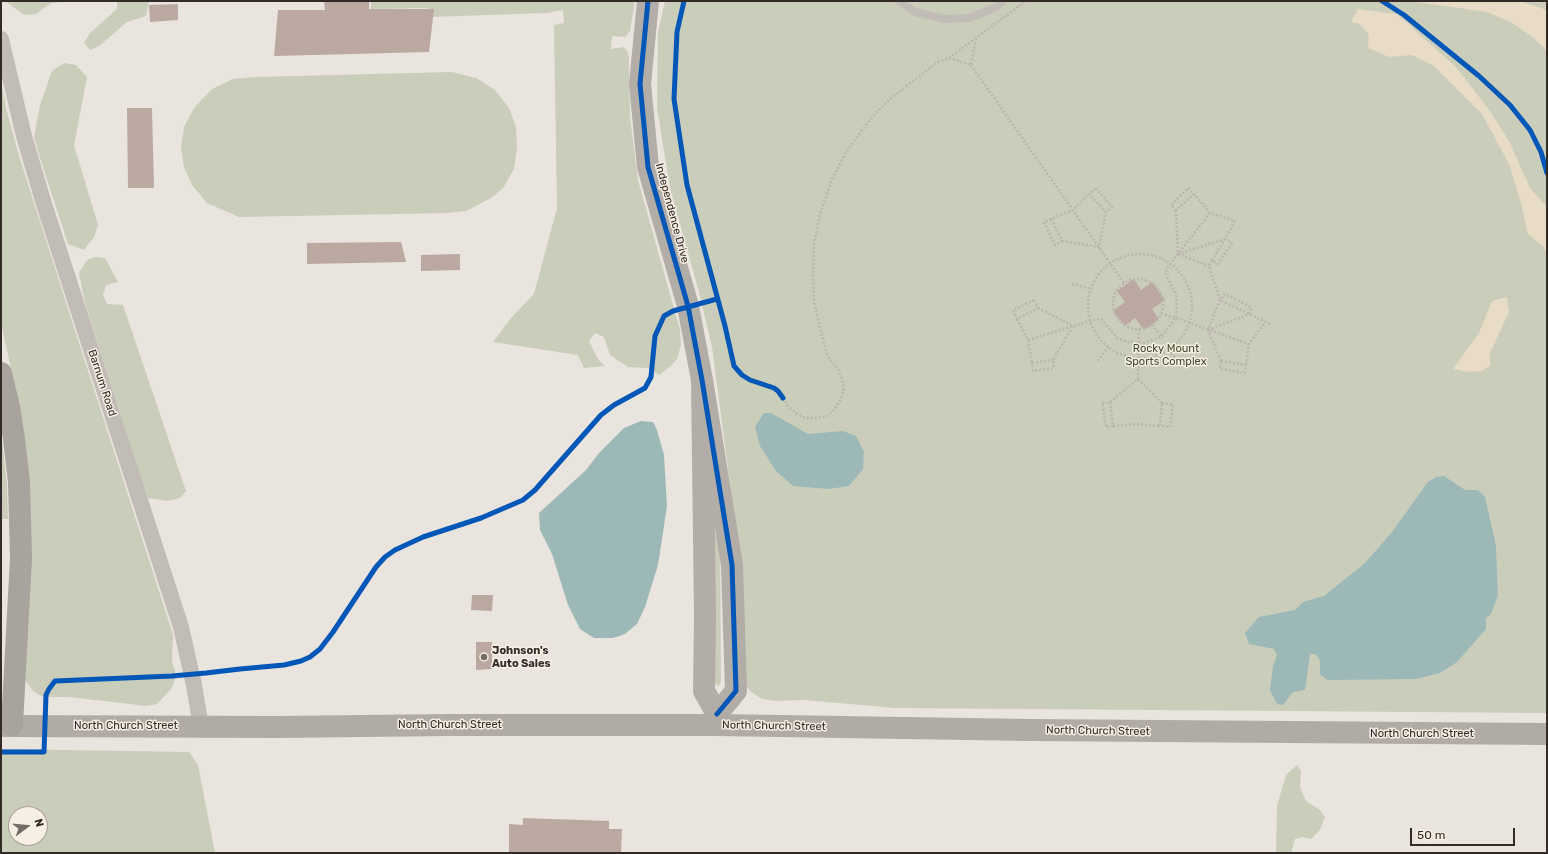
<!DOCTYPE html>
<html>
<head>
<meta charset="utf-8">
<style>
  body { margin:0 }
  #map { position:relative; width:1548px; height:854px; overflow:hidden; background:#e9e4de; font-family:Rubik,sans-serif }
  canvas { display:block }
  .frame { position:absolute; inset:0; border:2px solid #322a26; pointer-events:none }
  .north { position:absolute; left:8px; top:806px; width:40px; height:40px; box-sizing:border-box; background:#f7eee4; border:1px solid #a8a098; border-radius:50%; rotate:74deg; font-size:11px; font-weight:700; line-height:16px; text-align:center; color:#322a26 }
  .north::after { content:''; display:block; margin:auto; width:14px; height:18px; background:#726b66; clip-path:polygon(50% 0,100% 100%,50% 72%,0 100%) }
  .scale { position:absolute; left:1410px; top:828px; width:105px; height:18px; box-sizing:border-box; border:2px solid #322a26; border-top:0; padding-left:5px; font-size:12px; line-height:14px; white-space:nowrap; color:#322a26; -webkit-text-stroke:3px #f7eee4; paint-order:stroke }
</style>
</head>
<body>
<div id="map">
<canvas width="1548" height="854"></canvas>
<div class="frame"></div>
<div class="north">N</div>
<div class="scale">50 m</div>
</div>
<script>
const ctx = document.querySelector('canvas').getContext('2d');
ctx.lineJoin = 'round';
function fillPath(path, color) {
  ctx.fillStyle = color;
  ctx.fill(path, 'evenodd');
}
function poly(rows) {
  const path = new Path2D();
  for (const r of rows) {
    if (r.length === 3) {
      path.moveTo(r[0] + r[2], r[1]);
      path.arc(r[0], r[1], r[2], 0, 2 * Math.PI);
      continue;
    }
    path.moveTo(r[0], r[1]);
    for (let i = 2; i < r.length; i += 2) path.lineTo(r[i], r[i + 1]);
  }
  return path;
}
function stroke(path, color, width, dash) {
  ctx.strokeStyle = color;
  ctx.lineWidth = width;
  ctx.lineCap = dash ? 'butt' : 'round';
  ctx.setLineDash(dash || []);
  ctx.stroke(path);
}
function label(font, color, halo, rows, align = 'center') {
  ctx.font = font + ' Rubik,sans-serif';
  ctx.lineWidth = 3;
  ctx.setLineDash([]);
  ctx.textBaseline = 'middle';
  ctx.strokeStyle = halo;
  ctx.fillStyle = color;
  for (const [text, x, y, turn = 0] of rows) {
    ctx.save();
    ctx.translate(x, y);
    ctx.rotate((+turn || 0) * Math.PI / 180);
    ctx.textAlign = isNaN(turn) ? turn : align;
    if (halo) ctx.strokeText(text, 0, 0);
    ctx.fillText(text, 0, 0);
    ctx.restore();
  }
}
fillPath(poly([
  [5,1,76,1,51,3,36,14,24,15],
  [117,1,156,1,149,2,146,16,127,22,99,46,90,50,84,43,90,33,117,9],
  [371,1,635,1,630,31,625,37,612,36,611,49,623,47,628,52,629,59,630,117,638,180,680,330,681,345,677,359,671,366,659,375,648,368,628,367,610,355,604,337,595,333,589,341,598,359,605,366,584,368,578,355,493,342,511,318,534,294,557,208,554,25,564,23,563,10,547,13,429,17,428,8,371,9],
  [665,1,1547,1,1547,713,896,708,804,700,775,701,762,699,750,691,742,680,736,529,712,347,699,292,670,188,657,108,658,32],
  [64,63,76,65,87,77,74,145,98,225,94,237,84,250,68,244,39,155,34,137,40,105,52,71],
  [452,72,476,78,495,90,509,108,516,127,517,147,514,169,503,188,491,198,466,211,447,213,239,217,207,203,192,185,184,167,181,148,184,127,194,108,212,89,233,79,256,77],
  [1,81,6,108,19,156,173,635,172,662,175,670,175,680,171,689,157,704,147,706,69,697,43,697,33,691,25,680,16,390,1,324],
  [95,257,105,258,118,282,106,285,103,295,107,304,123,305,186,491,180,498,167,501,147,498,85,303,79,273,87,260],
  [1,430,7,485,8,519,2,519,1,515],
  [716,533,720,539,721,681,719,686,715,684,713,543],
  [1,749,189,752,198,765,215,853,1,853],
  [16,814,40,814,40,838,16,838],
  [1297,765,1301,771,1300,787,1306,801,1320,810,1325,817,1320,830,1311,839,1302,837,1295,839,1291,853,1276,853,1277,806,1286,775]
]), '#cacdb9');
fillPath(poly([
  [1410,1,1519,1,1547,10,1547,51,1534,38,1512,23,1487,12],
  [1358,9,1397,14,1456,67,1490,111,1509,141,1530,188,1546,206,1547,193,1547,254,1543,246,1528,234,1521,203,1509,164,1482,114,1434,66,1412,55,1389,57,1368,48,1369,35,1360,24,1351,22],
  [1507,297,1509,312,1490,353,1490,366,1482,371,1469,372,1453,369,1479,333,1492,301]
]), '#e8dcc6');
fillPath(poly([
  [764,413,771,413,808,434,843,431,856,436,864,452,863,469,849,486,829,489,793,486,776,471,760,446,755,427],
  [641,421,653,422,657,430,664,455,667,506,658,565,645,607,637,624,625,634,613,638,594,638,580,629,568,605,552,554,540,530,539,513,586,470,599,453,624,428],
  [1444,476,1465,490,1478,490,1485,497,1496,546,1498,595,1491,614,1486,618,1486,629,1457,662,1440,673,1417,679,1327,680,1320,674,1320,661,1316,654,1310,654,1305,690,1293,692,1283,705,1277,704,1270,690,1273,666,1277,655,1274,649,1249,644,1245,633,1259,617,1295,610,1303,602,1324,596,1365,563,1392,532,1428,482,1436,477]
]), '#9cb9b8');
fillPath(poly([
  [324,1,369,1,369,9,434,9,429,52,274,56,278,10,325,10],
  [178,4,178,20,150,22,149,5],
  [127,108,152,108,154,188,128,188],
  [401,242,406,262,307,264,307,243],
  [460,254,460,270,421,271,421,255],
  [1134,279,1141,290,1152,282,1165,300,1152,309,1159,319,1144,330,1135,318,1125,326,1113,311,1125,302,1117,291],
  [472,595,493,595,492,611,471,610],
  [476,642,492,642,492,669,476,670],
  [523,818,609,821,609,829,622,829,621,853,509,853,509,824,523,825]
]), '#bba9a1');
stroke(poly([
  [949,58,971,65,976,39],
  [971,65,1124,283],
  [1096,188,1112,207,1106,212,1089,194,1096,188],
  [1188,188,1194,194,1176,210,1171,205,1188,188],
  [1176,210,1178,254,1225,239,1235,221,1210,213,1194,194],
  [1051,219,1062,241,1055,245,1044,222,1051,219,1073,210,1089,194],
  [1225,239,1232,243,1218,264,1212,260,1225,239],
  [1062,241,1099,247,1106,212],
  [1178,254,1209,266],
  [1140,306,52],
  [1212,260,1209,266,1220,300,1272,325],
  [1138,304,25],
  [1072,284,1091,289],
  [1034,300,1038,308,1017,319,1013,310,1034,300],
  [1038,308,1073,326,1053,360,1054,368,1033,371,1032,363,1053,360],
  [1161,314,1176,318,1249,344],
  [1017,319,1028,340,1032,363],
  [1152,325,1162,336],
  [1208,330,1249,314,1251,307,1225,294,1220,300,1208,330,1221,361],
  [1028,340,1097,319,1102,320,1118,339,1128,342,1141,344,1162,336,1176,318,1177,305,1176,294,1166,275,1166,269,1210,213],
  [1168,350,1177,360],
  [1098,361,1108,347],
  [1221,361,1246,365,1245,373,1220,369,1221,361],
  [1246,365,1249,344,1265,322],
  [1138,379,1139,329],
  [783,398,788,406,797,414,805,418,816,418,827,416,835,409,841,399,844,389,842,379,838,369,830,360,825,348,814,302,813,276,814,244,820,214,831,182,846,152,873,116,891,98,938,62,949,58,1026,1],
  [1110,402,1113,426,1106,427,1102,403,1110,402,1138,379,1162,403],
  [1162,403,1173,404,1170,427,1160,426,1162,403],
  [1113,426,1137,424,1160,426]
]), '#bbb5b0', 2.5, [2, 2]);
stroke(poly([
  [899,1,915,12,945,19,970,18,996,7,1003,1]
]), '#c2bcb7', 8);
stroke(poly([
  [1,39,24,136,44,204,181,627,194,685,201,727]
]), '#c2bcb7', 16);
stroke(poly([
  [648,1,640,84,648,167,688,306,702,380,732,565,736,691,717,714,704,691,705,616,702,380]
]), '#b3ada8', 22);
stroke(poly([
  [1,726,277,727,449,725,716,725,1030,730,1547,734]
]), '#b1aba6', 22);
stroke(poly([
  [1,373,9,407,14,439,19,482,21,558,12,725]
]), '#a8a39d', 22);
stroke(poly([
  [648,1,640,84,648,167,688,306,702,380,732,565,736,691,717,714],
  [684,1,677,32,674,99,687,185,725,326,734,366,742,375,750,380,774,388,778,391,783,398],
  [1382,1,1404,15,1479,76,1510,105,1530,130,1541,152,1547,173],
  [1,752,44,752,46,695,49,689,55,681,172,676,206,673,240,669,284,665,301,661,310,657,320,649,333,632,376,567,385,557,395,550,423,537,481,518,523,500,535,490,601,415,614,405,645,388,651,377,655,336,664,316,673,311,717,299]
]), '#0057b8', 5);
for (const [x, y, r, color] of [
  [484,657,4,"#726b66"]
]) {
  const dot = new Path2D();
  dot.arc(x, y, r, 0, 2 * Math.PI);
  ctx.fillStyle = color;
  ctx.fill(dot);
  stroke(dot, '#f7eee4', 1.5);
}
label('11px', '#322a26', '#f7eee4', [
  ["Independence Drive",672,213,75],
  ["Barnum Road",102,383,72],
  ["North Church Street",450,725],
  ["North Church Street",126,726],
  ["North Church Street",774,726,1],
  ["North Church Street",1098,731,1],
  ["North Church Street",1422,734]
]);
label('11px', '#414d2c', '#f7eee4', [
  ["Rocky Mount",1166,349],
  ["Sports Complex",1166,362]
]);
label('bold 11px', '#322a26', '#f7eee4', [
  ["Johnson's",492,651],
  ["Auto Sales",492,664]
], 'left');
</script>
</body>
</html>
